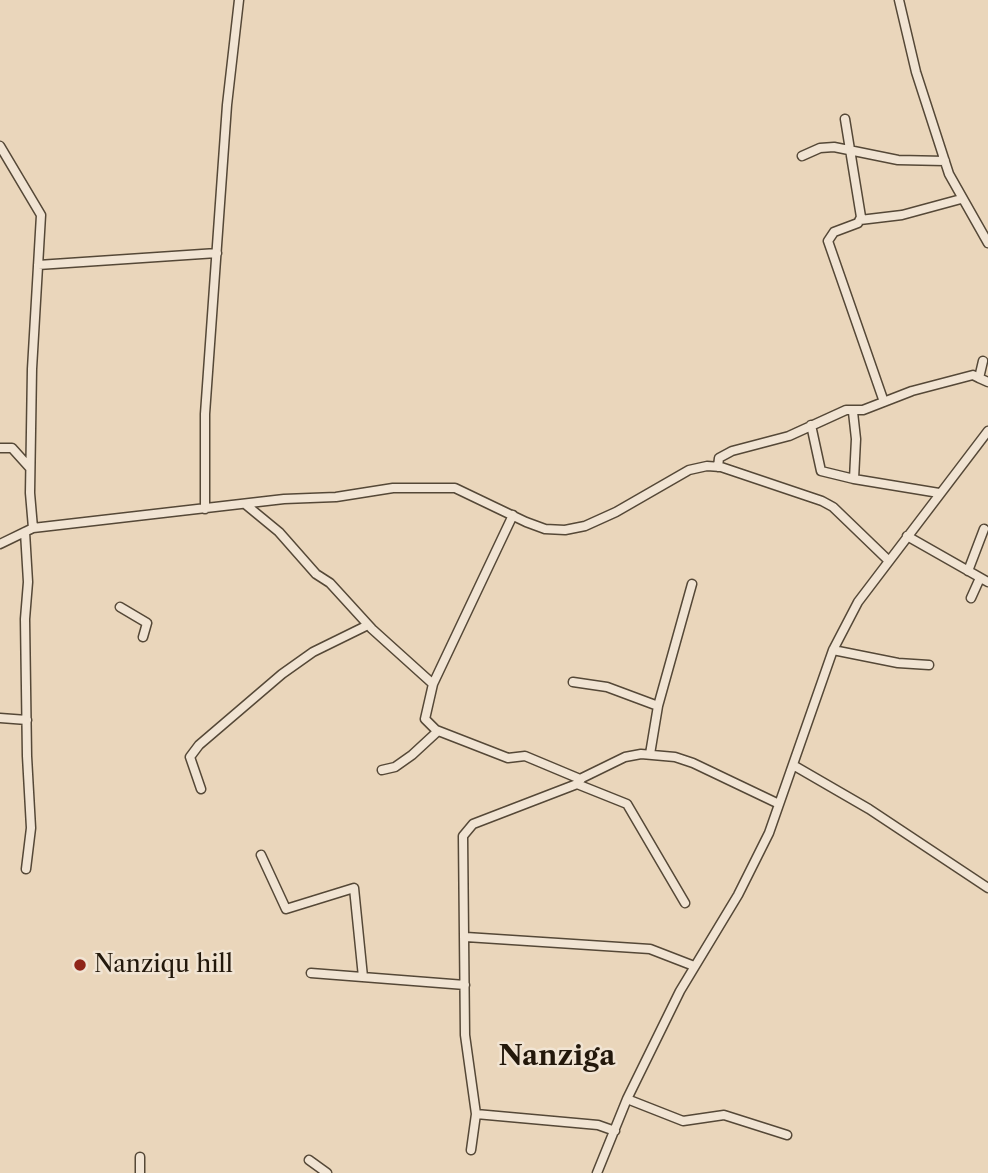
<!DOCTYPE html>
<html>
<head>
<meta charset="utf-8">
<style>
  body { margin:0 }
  canvas { display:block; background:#ead6bb }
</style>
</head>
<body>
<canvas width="988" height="1173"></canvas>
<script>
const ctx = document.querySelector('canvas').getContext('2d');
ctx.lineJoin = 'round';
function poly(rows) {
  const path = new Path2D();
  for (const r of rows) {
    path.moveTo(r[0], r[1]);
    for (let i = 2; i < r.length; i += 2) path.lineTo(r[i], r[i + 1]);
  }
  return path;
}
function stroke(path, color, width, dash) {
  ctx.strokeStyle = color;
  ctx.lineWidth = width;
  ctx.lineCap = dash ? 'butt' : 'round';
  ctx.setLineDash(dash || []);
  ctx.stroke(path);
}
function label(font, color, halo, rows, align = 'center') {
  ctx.font = font + ' "Libre Caslon Text",serif';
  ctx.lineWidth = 5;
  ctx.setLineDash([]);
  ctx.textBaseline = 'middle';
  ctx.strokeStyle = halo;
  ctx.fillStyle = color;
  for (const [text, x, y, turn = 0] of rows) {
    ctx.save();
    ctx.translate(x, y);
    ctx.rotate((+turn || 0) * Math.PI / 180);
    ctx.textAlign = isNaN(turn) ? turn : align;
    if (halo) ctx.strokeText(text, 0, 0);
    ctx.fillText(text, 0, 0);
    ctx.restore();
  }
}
const minor = poly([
  [899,0,916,72,949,174,988,243],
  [845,119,861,217,858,223,834,232,828,241,884,402],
  [0,146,41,215,32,369,30,493,33,528],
  [802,156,820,148,834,147,898,160,945,161],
  [860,220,902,215,961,199],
  [38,265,217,253],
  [983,361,979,378,988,382],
  [853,412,856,439,854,479,939,493],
  [811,425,821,471,854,479],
  [0,448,12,448,30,468],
  [718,467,719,458,732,451,789,436,846,410,863,410,912,391,973,375,979,378],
  [245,504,279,532,316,574,330,583,372,629,433,684],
  [205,509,205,414,227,105,239,0],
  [513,515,433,684,425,719,436,730,508,758,525,756,580,779],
  [25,532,28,582,25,619,27,756,31,828,26,869],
  [907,536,988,582],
  [0,544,33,528,284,499,336,497,393,488,455,488,526,522,545,529,565,530,585,526,616,512,689,470,707,466,721,467,822,501,833,507,889,561],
  [968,571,984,529],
  [971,598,980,578],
  [120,607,147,623,143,637],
  [833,650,898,663,929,665],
  [573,682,607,687,658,706,650,754],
  [658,706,692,584],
  [0,718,27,720],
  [793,765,869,809,988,888],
  [382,770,395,767,412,755,438,731],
  [577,784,627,804,685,903],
  [201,789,190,757,199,745,282,674,313,652,368,625],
  [261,855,286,909,354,888,363,977],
  [466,937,650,949,694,966],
  [311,973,465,985],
  [627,1099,683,1121,724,1115,787,1135],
  [615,1131,598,1125,476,1114,465,1035,463,836,473,824,577,784,582,778,625,757,641,754,675,757,693,763,779,804],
  [471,1150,476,1114],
  [140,1157,140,1173],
  [309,1160,327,1173],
  [597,1173,627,1099,680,991,738,895,769,833,833,650,858,602,988,431]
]);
stroke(minor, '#554837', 11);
stroke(minor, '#f1e4d3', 8);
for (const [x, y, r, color] of [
  [80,965,7,"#8f2418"]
]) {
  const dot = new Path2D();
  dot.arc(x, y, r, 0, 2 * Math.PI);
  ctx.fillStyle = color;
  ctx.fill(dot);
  stroke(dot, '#f1e4d3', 2.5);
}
label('24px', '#23180b', '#f1e4d3', [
  ["Nanziqu hill",94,965]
], 'left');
label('bold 28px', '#23180b', '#f1e4d3', [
  ["Nanziga",557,1057]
]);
</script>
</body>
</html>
